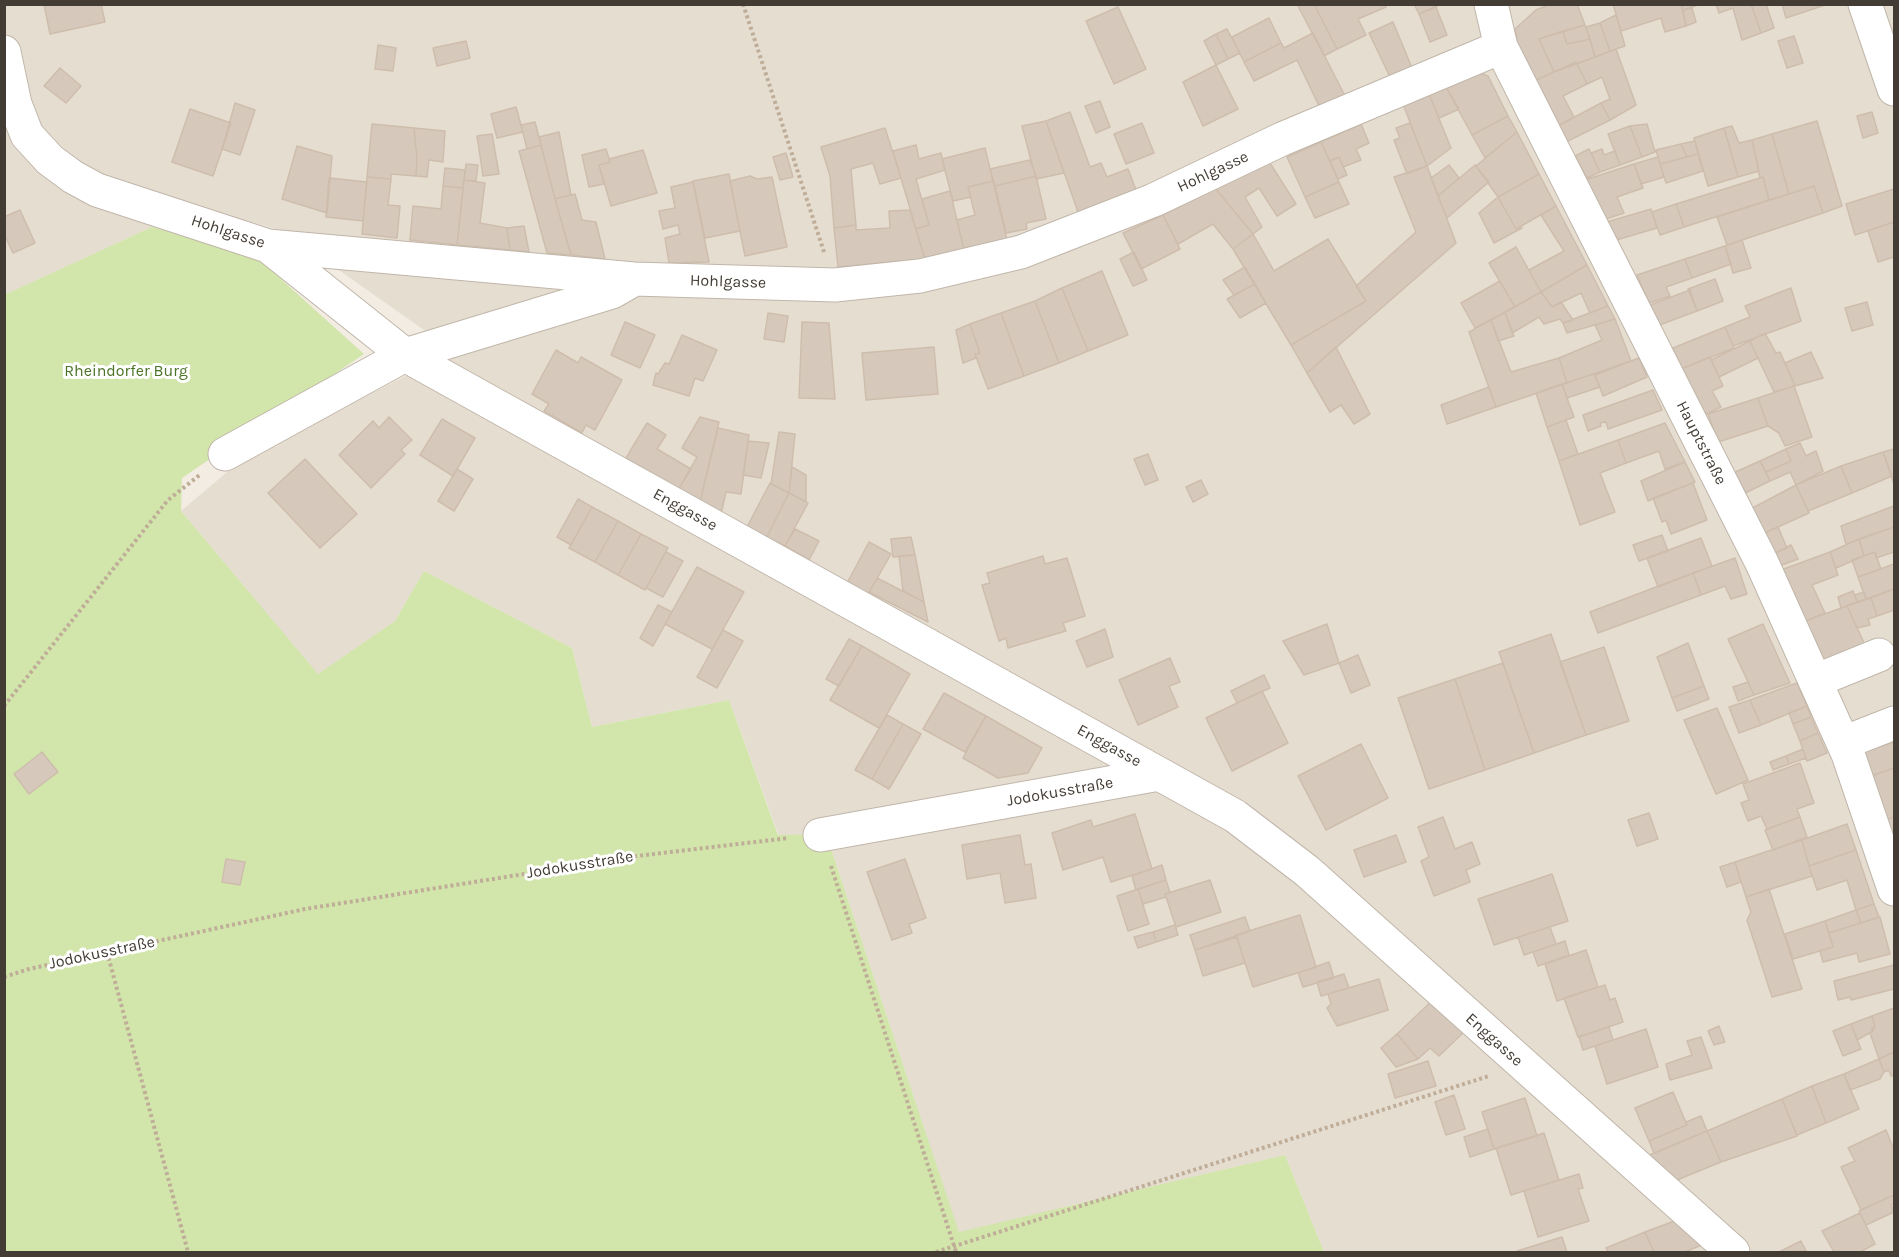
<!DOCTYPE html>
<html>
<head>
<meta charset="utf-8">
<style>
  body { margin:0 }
  #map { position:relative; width:1899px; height:1257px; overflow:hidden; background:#f2ece3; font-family:Karla,sans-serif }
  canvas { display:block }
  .frame { position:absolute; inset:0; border:6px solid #433c34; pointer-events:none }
</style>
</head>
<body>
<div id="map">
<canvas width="1899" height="1257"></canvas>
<div class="frame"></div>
</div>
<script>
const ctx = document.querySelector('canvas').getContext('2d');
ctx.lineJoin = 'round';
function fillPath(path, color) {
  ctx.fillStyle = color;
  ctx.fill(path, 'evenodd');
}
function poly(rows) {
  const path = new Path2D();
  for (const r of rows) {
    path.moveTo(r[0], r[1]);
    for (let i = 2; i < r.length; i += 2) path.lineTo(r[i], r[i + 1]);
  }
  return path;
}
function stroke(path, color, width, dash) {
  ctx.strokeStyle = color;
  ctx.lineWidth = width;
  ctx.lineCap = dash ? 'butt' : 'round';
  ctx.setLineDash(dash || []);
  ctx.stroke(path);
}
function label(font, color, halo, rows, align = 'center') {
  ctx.font = font + ' Karla,sans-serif';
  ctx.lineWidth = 6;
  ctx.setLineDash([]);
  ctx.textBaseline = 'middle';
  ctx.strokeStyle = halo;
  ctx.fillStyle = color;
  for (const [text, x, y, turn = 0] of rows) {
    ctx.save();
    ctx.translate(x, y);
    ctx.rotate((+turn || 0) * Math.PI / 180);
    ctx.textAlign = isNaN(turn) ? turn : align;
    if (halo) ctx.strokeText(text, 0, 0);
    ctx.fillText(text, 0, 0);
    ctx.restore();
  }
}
fillPath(poly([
  [4,5,1894,5,1894,1252,1324,1252,1285,1155,959,1233,826,834,779,836,729,700,592,727,572,648,424,571,395,621,318,675,181,511,240,461,454,351,283,231,157,195,152,227,5,295]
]), '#e6ddd1');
fillPath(poly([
  [152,227,240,251,262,262,364,354,182,478,181,511,318,674,395,621,424,571,572,648,592,727,729,700,778,835,826,834,959,1232,1285,1155,1324,1252,5,1252,4,295]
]), '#d2e6ac');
const building = poly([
  [44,4,101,4,105,22,50,34,44,4],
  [1297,4,1314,4,1337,49,1324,56,1297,4],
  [1314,4,1385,4,1386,7,1358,19,1366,35,1337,49,1314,4],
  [1414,4,1441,4,1419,14,1414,4],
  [1551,4,1577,4,1585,25,1539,39,1554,72,1532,82,1519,53,1515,29,1536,10,1551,4],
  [1613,4,1681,4,1686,26,1665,32,1661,18,1621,31,1613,4],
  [1681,4,1701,4,1683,10,1681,4],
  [1716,4,1751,4,1761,33,1742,40,1733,8,1719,13,1716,4],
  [1751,4,1766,4,1774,28,1761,33,1751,4],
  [1782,4,1825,4,1825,5,1786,18,1782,4],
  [1118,7,1146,69,1114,84,1086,21,1118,7],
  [1436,7,1447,35,1430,42,1419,14,1436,7],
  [1692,8,1696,22,1686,26,1683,10,1692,8],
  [1616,15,1625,46,1610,51,1600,23,1616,15],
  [1269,18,1281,43,1244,62,1232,37,1269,18],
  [1393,22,1412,68,1391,79,1369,33,1393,22],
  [1600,23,1610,51,1595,57,1586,27,1600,23],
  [1585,25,1590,39,1567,44,1563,31,1585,25],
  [1227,29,1240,53,1228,59,1216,34,1227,29],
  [1563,31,1567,44,1590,39,1595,57,1554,72,1539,39,1563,31],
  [1313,33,1345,96,1320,108,1297,60,1254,81,1244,62,1281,43,1284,48,1313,33],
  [1216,34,1228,59,1216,65,1204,41,1216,34],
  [1794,36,1803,63,1787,68,1778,41,1794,36],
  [466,41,470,58,437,66,433,48,466,41],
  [378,45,396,48,393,71,375,69,378,45],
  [1616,49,1636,105,1610,120,1601,103,1610,99,1602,77,1587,84,1577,64,1616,49],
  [1576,62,1587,84,1563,96,1574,117,1558,126,1534,81,1576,62],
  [1216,65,1238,109,1203,126,1183,82,1216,65],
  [60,68,81,86,66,103,44,86,60,68],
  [1479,73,1488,76,1508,116,1472,135,1446,87,1479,73],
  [1446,87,1459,109,1439,118,1429,94,1446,87],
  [1429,94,1451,148,1427,166,1403,104,1429,94],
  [1100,101,1110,127,1096,133,1085,106,1100,101],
  [235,103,255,110,240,155,222,149,235,103],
  [1601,103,1610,120,1564,143,1556,127,1601,103],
  [516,107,523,132,497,138,491,114,516,107],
  [190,109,231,123,213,176,172,162,190,109],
  [1070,112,1090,167,1101,163,1107,177,1128,169,1136,190,1078,212,1046,121,1070,112],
  [1872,112,1878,133,1863,138,1857,116,1872,112],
  [1508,116,1517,132,1485,158,1472,135,1508,116],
  [1046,121,1064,173,1036,179,1022,126,1046,121],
  [1817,121,1842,206,1823,213,1814,186,1789,194,1772,134,1817,121],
  [535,122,541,145,527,149,521,125,535,122],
  [1142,123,1154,153,1126,164,1114,134,1142,123],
  [1410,123,1427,166,1407,174,1394,140,1400,138,1396,128,1410,123],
  [372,124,414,128,417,159,416,176,391,174,391,179,367,177,372,124],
  [1361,124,1369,143,1356,149,1361,160,1343,167,1339,157,1330,161,1321,142,1361,124],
  [1647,124,1655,152,1642,157,1630,126,1647,124],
  [1630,126,1642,157,1620,165,1608,134,1630,126],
  [1732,126,1739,143,1752,140,1759,171,1738,177,1724,128,1732,126],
  [414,128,445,131,443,162,429,160,427,177,416,176,417,159,414,128],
  [885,128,901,178,880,184,873,163,851,169,856,225,834,228,830,176,821,147,885,128],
  [1724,128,1738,177,1708,186,1694,138,1724,128],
  [559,132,571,195,555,199,539,137,559,132],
  [1517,132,1539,174,1498,197,1476,166,1517,132],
  [492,134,499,174,483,176,477,136,492,134],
  [1772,134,1789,194,1769,200,1763,177,1760,178,1752,140,1772,134],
  [1695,141,1698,154,1687,157,1681,144,1695,141],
  [1321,142,1339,182,1305,197,1287,157,1321,142],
  [1681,144,1687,157,1660,164,1656,150,1681,144],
  [541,145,555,199,571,255,547,253,519,151,541,145],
  [916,145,919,159,941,153,945,170,916,179,929,225,916,229,893,151,916,145],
  [297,146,332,156,327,213,282,199,297,146],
  [985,148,993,181,968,187,971,197,953,201,942,159,985,148],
  [606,149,610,162,599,165,604,184,589,187,582,155,606,149],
  [1589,149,1600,172,1587,178,1575,156,1589,149],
  [1602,149,1604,155,1615,151,1620,165,1600,172,1591,153,1602,149],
  [643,150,657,193,611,206,599,165,610,162,609,159,643,150],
  [786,153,793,177,780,180,773,157,786,153],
  [1698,154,1703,171,1666,183,1660,164,1698,154],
  [1339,157,1347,175,1338,179,1330,161,1339,157],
  [1658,157,1664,177,1641,184,1634,164,1658,157],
  [1030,160,1036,176,995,186,990,169,1030,160],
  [1268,160,1296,204,1277,216,1259,188,1245,197,1262,227,1253,234,1215,188,1268,160],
  [466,164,478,165,476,181,464,180,466,164],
  [1634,164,1643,188,1617,197,1624,213,1606,219,1585,180,1634,164],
  [1449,165,1459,178,1438,196,1431,178,1449,165],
  [1475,165,1489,182,1447,218,1438,196,1475,165],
  [1427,166,1456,243,1307,373,1291,345,1366,301,1356,286,1416,232,1394,177,1427,166],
  [445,168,465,170,463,188,443,186,445,168],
  [729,174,740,231,705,238,693,181,729,174],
  [1539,174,1556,206,1516,229,1498,197,1539,174],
  [750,176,757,179,772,177,787,247,745,256,730,181,750,176],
  [1036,176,1046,219,1026,223,1027,229,1006,233,995,186,1036,176],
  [367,177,391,179,388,205,400,206,397,238,362,234,367,177],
  [1763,177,1769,200,1684,227,1676,204,1763,177],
  [329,178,367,182,363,221,326,217,329,178],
  [464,180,485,183,480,223,507,228,510,250,457,245,464,180],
  [993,181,1007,240,964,250,957,220,975,215,968,187,993,181],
  [693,182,709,262,669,263,665,238,680,234,678,225,663,229,659,211,675,208,671,187,693,182],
  [1339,182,1349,204,1315,218,1305,197,1339,182],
  [443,186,463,188,457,245,410,240,413,206,441,209,443,186],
  [1814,186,1823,213,1727,245,1717,217,1814,186],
  [1215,188,1253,234,1233,249,1213,224,1178,244,1163,215,1215,188],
  [1894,189,1894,222,1855,235,1846,204,1894,189],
  [950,191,964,250,925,259,916,229,929,225,922,199,950,191],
  [575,194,582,220,596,222,605,259,571,255,555,199,575,194],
  [1498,197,1516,229,1521,226,1522,228,1494,243,1479,213,1498,197],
  [1676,204,1684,227,1660,235,1652,212,1676,204],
  [1556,206,1587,265,1541,292,1529,270,1564,251,1541,215,1556,206],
  [1651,209,1657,228,1613,241,1607,222,1651,209],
  [20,210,35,243,13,253,4,234,4,217,20,210],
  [910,210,925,259,838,267,834,228,856,225,856,230,890,228,889,211,910,210],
  [1163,215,1180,249,1141,269,1123,233,1163,215],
  [1894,222,1894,257,1878,262,1868,231,1894,222],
  [524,226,529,252,510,250,507,228,524,226],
  [1253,234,1274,271,1328,239,1366,301,1291,345,1233,249,1253,234],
  [1742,240,1751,268,1733,273,1725,246,1742,240],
  [1725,246,1731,264,1692,278,1685,259,1725,246],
  [1516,247,1541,292,1515,307,1489,263,1516,247],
  [1134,252,1147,280,1133,286,1120,259,1134,252],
  [1685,259,1692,278,1666,287,1670,296,1649,303,1637,275,1685,259],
  [1587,265,1608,306,1590,313,1581,293,1552,307,1541,292,1587,265],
  [1245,267,1255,284,1234,295,1223,280,1245,267],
  [1102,271,1128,335,1088,351,1062,288,1102,271],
  [1715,279,1723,301,1697,311,1688,289,1715,279],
  [1500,281,1515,307,1475,328,1461,303,1500,281],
  [1255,284,1266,303,1240,318,1227,299,1255,284],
  [1062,288,1088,351,1059,363,1035,301,1062,288],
  [1791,288,1801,321,1733,346,1725,327,1750,317,1745,306,1791,288],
  [1690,290,1697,311,1654,327,1645,307,1690,290],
  [1541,292,1552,307,1561,302,1573,320,1563,323,1560,319,1544,324,1539,317,1512,333,1505,312,1541,292],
  [1035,301,1059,363,1024,376,1001,313,1035,301],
  [1867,302,1873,325,1852,331,1845,308,1867,302],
  [1608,306,1615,319,1567,333,1563,323,1608,306],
  [1505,312,1514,336,1498,341,1491,320,1505,312],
  [768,313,788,316,784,342,764,339,768,313],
  [1001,313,1024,376,988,389,975,354,980,353,970,324,1001,313],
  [1615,319,1631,361,1567,383,1559,358,1602,340,1595,325,1615,319],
  [1491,320,1511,372,1559,358,1567,383,1496,407,1469,332,1491,320],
  [625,322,655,335,640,368,611,355,625,322],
  [802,322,829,323,835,399,799,398,802,322],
  [970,324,980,353,975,354,976,358,963,363,956,330,970,324],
  [1725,327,1734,348,1681,369,1673,348,1725,327],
  [1765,333,1776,353,1780,352,1795,386,1774,392,1750,341,1765,333],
  [682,335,717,350,703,381,695,378,689,396,653,385,656,373,658,374,665,363,669,364,682,335],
  [1750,341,1758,358,1719,377,1711,360,1750,341],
  [934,347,938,394,866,400,862,353,934,347],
  [1336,347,1370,414,1354,424,1341,405,1330,412,1307,373,1336,347],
  [556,350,578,363,581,357,622,380,595,430,586,425,582,433,544,411,549,404,532,394,556,350],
  [1811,352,1823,378,1795,386,1785,363,1811,352],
  [1710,357,1723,386,1712,391,1721,407,1702,416,1681,369,1710,357],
  [1639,358,1647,377,1603,396,1595,375,1639,358],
  [1594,374,1600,387,1567,398,1562,384,1594,374],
  [1562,384,1574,417,1547,427,1536,393,1562,384],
  [1794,386,1812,437,1785,446,1779,433,1768,426,1758,398,1794,386],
  [1489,387,1496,407,1447,424,1441,405,1489,387],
  [1653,390,1662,410,1608,429,1606,422,1600,423,1601,426,1588,431,1583,415,1653,390],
  [1758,398,1768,426,1718,442,1708,414,1758,398],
  [389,417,412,440,401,450,405,454,371,488,339,455,373,421,379,428,389,417],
  [700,417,719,422,700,502,678,490,697,457,682,448,700,417],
  [442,419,475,438,453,476,420,455,442,419],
  [1566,420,1578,454,1559,461,1547,427,1566,420],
  [647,423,666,435,657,449,691,469,678,490,626,458,647,423],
  [1665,423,1685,462,1665,469,1659,451,1626,463,1618,440,1665,423],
  [718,428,749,435,741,494,726,492,721,514,700,502,718,428],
  [779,432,795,434,789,493,771,484,779,432],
  [1618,440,1626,463,1600,473,1615,512,1580,525,1559,461,1618,440],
  [748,441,769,443,761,478,743,475,748,441],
  [1800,443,1806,456,1816,451,1823,471,1796,485,1790,472,1770,481,1766,472,1791,461,1786,449,1800,443],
  [1786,449,1791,461,1766,472,1760,461,1786,449],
  [1894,449,1894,484,1883,452,1894,449],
  [1883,452,1892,476,1852,493,1841,466,1883,452],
  [1148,454,1158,480,1145,485,1134,459,1148,454],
  [305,459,357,514,320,548,268,493,305,459],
  [1760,461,1770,481,1741,495,1731,474,1760,461],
  [1685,462,1695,482,1648,501,1641,481,1685,462],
  [1841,466,1852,493,1808,511,1796,485,1841,466],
  [792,467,806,475,806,502,789,493,792,467],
  [457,469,473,479,454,511,438,501,457,469],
  [1201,480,1208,494,1193,502,1186,487,1201,480],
  [770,483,789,493,767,537,747,527,770,483],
  [1693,483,1707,520,1671,534,1666,520,1662,522,1653,498,1693,483],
  [1796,485,1809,513,1760,535,1745,512,1796,485],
  [789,493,808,503,785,546,767,537,789,493],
  [578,499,592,507,571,545,557,537,578,499],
  [1894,506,1894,527,1846,544,1841,526,1894,506],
  [592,507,618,521,595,562,569,548,592,507],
  [618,521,641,534,618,575,595,562,618,521],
  [1778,527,1787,548,1769,556,1760,535,1778,527],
  [1894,527,1894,552,1876,558,1875,552,1864,556,1859,539,1894,527],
  [795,529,819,541,809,560,785,546,795,529],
  [641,534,668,548,645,590,618,575,641,534],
  [1662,535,1668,551,1639,561,1633,545,1662,535],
  [911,537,915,555,893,557,891,539,911,537],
  [1701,538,1712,566,1658,587,1647,558,1701,538],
  [1859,539,1864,556,1836,568,1830,552,1859,539],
  [869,542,891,554,867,596,846,585,869,542],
  [1791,545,1798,559,1774,568,1769,556,1791,545],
  [666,552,683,561,663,597,646,588,666,552],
  [1830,552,1838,575,1812,585,1825,613,1805,621,1773,573,1830,552],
  [1875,552,1881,569,1858,577,1852,560,1875,552],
  [915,555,924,602,903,591,899,556,915,555],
  [1043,556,1045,564,1067,558,1085,616,1063,623,1066,631,1008,648,1006,638,999,641,982,585,990,583,987,573,1043,556],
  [1735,558,1747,594,1731,599,1725,586,1701,595,1693,573,1735,558],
  [1894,564,1894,589,1866,599,1858,577,1894,564],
  [697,567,744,592,712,649,665,624,697,567],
  [1693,573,1701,595,1598,633,1590,612,1693,573],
  [877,578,924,602,928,622,869,592,877,578],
  [1894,589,1894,610,1877,616,1871,598,1894,589],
  [1853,591,1857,602,1841,608,1838,597,1853,591],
  [1864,592,1866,599,1857,602,1855,595,1864,592],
  [1871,598,1877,616,1868,619,1870,625,1857,628,1847,606,1871,598],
  [658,605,672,612,653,646,640,638,658,605],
  [1847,606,1865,645,1824,663,1805,621,1847,606],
  [1327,624,1339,663,1304,675,1283,641,1327,624],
  [1763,624,1790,683,1754,695,1728,639,1763,624],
  [1105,629,1113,657,1087,667,1076,641,1105,629],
  [723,630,743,641,717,688,697,677,723,630],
  [1551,634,1586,735,1534,753,1499,652,1551,634],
  [849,639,862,646,839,686,826,679,849,639],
  [1688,643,1704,686,1672,698,1657,657,1688,643],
  [862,646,910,674,879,728,830,700,862,646],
  [1604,647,1629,721,1586,735,1560,662,1604,647],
  [1358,655,1370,685,1351,693,1339,663,1358,655],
  [1170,658,1180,682,1169,686,1178,707,1138,725,1119,680,1170,658],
  [1503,663,1534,753,1485,770,1455,679,1503,663],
  [1264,675,1270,688,1237,703,1231,691,1264,675],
  [1455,679,1485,770,1429,789,1398,698,1455,679],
  [1748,682,1754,695,1738,701,1733,687,1748,682],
  [1797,683,1807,706,1761,725,1750,700,1797,683],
  [1704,686,1709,699,1677,711,1672,698,1704,686],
  [1262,691,1288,743,1232,771,1206,718,1262,691],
  [944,693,986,716,965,752,923,729,944,693],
  [1750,700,1761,725,1739,733,1729,707,1750,700],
  [1807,706,1811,717,1793,724,1789,713,1807,706],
  [1717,708,1748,780,1716,794,1684,720,1717,708],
  [887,715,903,724,872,779,855,770,887,715],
  [986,716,1042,748,1028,773,998,778,963,758,986,716],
  [1811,717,1818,733,1800,741,1793,724,1811,717],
  [903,724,921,734,889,789,872,779,903,724],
  [1818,733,1827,753,1807,761,1800,741,1818,733],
  [1894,742,1894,768,1871,776,1861,753,1894,742],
  [1361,744,1388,798,1326,830,1298,776,1361,744],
  [1803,749,1806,758,1789,764,1786,756,1803,749],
  [42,752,58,772,29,794,14,774,42,752],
  [1786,756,1789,764,1773,770,1770,762,1786,756],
  [1800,763,1814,803,1797,809,1800,817,1767,829,1761,816,1748,821,1741,803,1749,800,1743,784,1800,763],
  [1894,768,1894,817,1887,819,1871,776,1894,768],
  [1649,813,1658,839,1637,846,1628,820,1649,813],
  [1135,814,1152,869,1111,882,1103,857,1063,870,1052,833,1091,820,1093,827,1135,814],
  [1443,817,1455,849,1472,842,1480,864,1466,870,1470,882,1434,896,1421,861,1429,857,1418,827,1443,817],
  [1800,817,1807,837,1773,850,1765,830,1800,817],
  [1894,817,1894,840,1887,819,1894,817],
  [1847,824,1856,850,1809,866,1802,840,1847,824],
  [1020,835,1025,865,1031,864,1036,898,1005,903,1000,873,967,879,962,845,1020,835],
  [1396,835,1406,862,1364,877,1354,850,1396,835],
  [1802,840,1812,876,1746,897,1735,862,1802,840],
  [1856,850,1874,904,1856,910,1847,880,1817,890,1809,866,1856,850],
  [226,859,245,862,240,885,222,882,226,859],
  [905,859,926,918,909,924,912,933,892,940,867,872,905,859],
  [1735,862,1741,882,1727,887,1720,867,1735,862],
  [1162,865,1166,880,1136,890,1132,876,1162,865],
  [1552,874,1568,921,1494,945,1478,899,1552,874],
  [1166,880,1170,893,1165,894,1166,897,1143,904,1138,889,1166,880],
  [1210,880,1221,912,1176,927,1165,894,1210,880],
  [1138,889,1149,924,1128,931,1117,896,1138,889],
  [1769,889,1802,989,1772,997,1747,920,1751,912,1746,897,1769,889],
  [1874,904,1879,917,1861,923,1856,910,1874,904],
  [1856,910,1861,923,1829,933,1825,921,1856,910],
  [1300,915,1316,967,1253,987,1236,935,1300,915],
  [1245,917,1250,931,1195,950,1190,935,1245,917],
  [1880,917,1890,954,1859,962,1857,953,1823,962,1820,951,1833,947,1829,933,1880,917],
  [1825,921,1833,947,1793,959,1785,934,1825,921],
  [1175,925,1178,935,1156,942,1153,932,1175,925],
  [1550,927,1556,944,1524,955,1518,937,1550,927],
  [1153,932,1156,942,1138,948,1134,937,1153,932],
  [1237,937,1245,963,1203,976,1195,950,1237,937],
  [1565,941,1569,955,1538,966,1533,952,1565,941],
  [1586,950,1598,987,1557,1001,1545,964,1586,950],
  [1329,962,1334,978,1303,987,1298,973,1329,962],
  [1894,965,1894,989,1851,1000,1850,997,1838,1000,1834,981,1894,965],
  [1344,974,1349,988,1321,996,1317,982,1344,974],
  [1379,979,1388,1010,1337,1026,1327,1008,1331,1004,1328,994,1379,979],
  [1605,985,1610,1000,1615,998,1623,1022,1578,1037,1564,998,1605,985],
  [1433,1000,1464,1032,1439,1056,1430,1048,1418,1059,1397,1034,1433,1000],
  [1894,1008,1894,1052,1879,1059,1870,1033,1875,1027,1872,1016,1894,1008],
  [1872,1016,1875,1027,1872,1028,1873,1031,1857,1040,1851,1024,1872,1016],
  [1851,1024,1861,1049,1843,1056,1833,1031,1851,1024],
  [1719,1026,1725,1042,1714,1045,1708,1031,1719,1026],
  [1609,1027,1613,1040,1583,1050,1579,1037,1609,1027],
  [1646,1029,1658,1067,1607,1084,1595,1046,1646,1029],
  [1397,1034,1418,1059,1396,1067,1381,1048,1397,1034],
  [1701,1037,1712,1068,1670,1080,1666,1064,1692,1055,1687,1041,1701,1037],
  [1894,1052,1894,1075,1891,1076,1889,1070,1884,1072,1879,1059,1894,1052],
  [1879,1059,1884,1072,1880,1079,1850,1090,1844,1074,1879,1059],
  [1428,1061,1436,1086,1395,1098,1388,1074,1428,1061],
  [1844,1074,1859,1109,1826,1123,1812,1086,1844,1074],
  [1812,1086,1826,1123,1797,1135,1782,1099,1812,1086],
  [1673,1092,1687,1125,1649,1141,1635,1108,1673,1092],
  [1454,1095,1465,1129,1446,1135,1435,1102,1454,1095],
  [1525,1098,1537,1136,1494,1149,1482,1112,1525,1098],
  [1782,1099,1797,1136,1721,1162,1707,1131,1782,1099],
  [1701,1116,1707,1131,1654,1153,1649,1141,1687,1125,1686,1122,1701,1116],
  [1488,1129,1494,1149,1470,1157,1464,1137,1488,1129],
  [1886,1130,1894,1150,1894,1195,1861,1210,1841,1167,1855,1161,1848,1148,1886,1130],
  [1707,1131,1721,1162,1672,1182,1645,1157,1707,1131],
  [1544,1133,1559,1180,1511,1195,1496,1148,1544,1133],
  [1579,1174,1583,1188,1578,1189,1589,1221,1538,1237,1524,1191,1579,1174],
  [1894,1195,1894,1203,1891,1205,1894,1212,1866,1225,1859,1211,1894,1195],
  [1860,1213,1875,1244,1860,1252,1834,1252,1822,1231,1860,1213],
  [1677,1220,1704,1244,1685,1252,1654,1252,1645,1232,1677,1220],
  [1645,1232,1654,1252,1608,1252,1606,1248,1645,1232],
  [1562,1237,1567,1252,1517,1252,1517,1251,1562,1237],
  [1801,1241,1806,1251,1779,1252,1801,1241]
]);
fillPath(building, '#d6c9bc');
stroke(building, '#cebdac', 1.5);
const minor = poly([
  [1491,4,1501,47,1762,563,1848,754,1894,889],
  [1865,4,1894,89],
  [4,52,15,104,27,135,50,160,73,177,97,190,268,246,634,279,835,285,920,276,1021,252,1154,200,1282,139,1501,47],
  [268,246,405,355,1235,816,1307,871,1733,1252],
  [225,454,405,355,612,292,633,280],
  [1815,681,1879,655],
  [1843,743,1894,723],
  [820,835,1159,774]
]);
stroke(minor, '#c0b6a9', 35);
stroke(poly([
  [743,4,824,252],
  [4,706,168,500,201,474],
  [831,866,956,1252],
  [107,952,188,1252],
  [4,977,29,969,305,909,637,856,789,838],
  [936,1252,1489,1076]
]), '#bfad98', 4, [3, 3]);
stroke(minor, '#fff', 33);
label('16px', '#433c34', '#fff', [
  ["Hohlgasse",1213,172,-25],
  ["Hohlgasse",228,232,18],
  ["Hohlgasse",728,282,2],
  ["Hauptstraße",1701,443,63],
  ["Enggasse",685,510,29],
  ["Enggasse",1109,746,29],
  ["Jodokusstraße",1060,792,-10],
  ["Jodokusstraße",580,865,-9],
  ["Jodokusstraße",102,953,-12],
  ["Enggasse",1494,1040,42]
]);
label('16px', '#4c7428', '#fff', [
  ["Rheindorfer Burg",126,371]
]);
</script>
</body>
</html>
